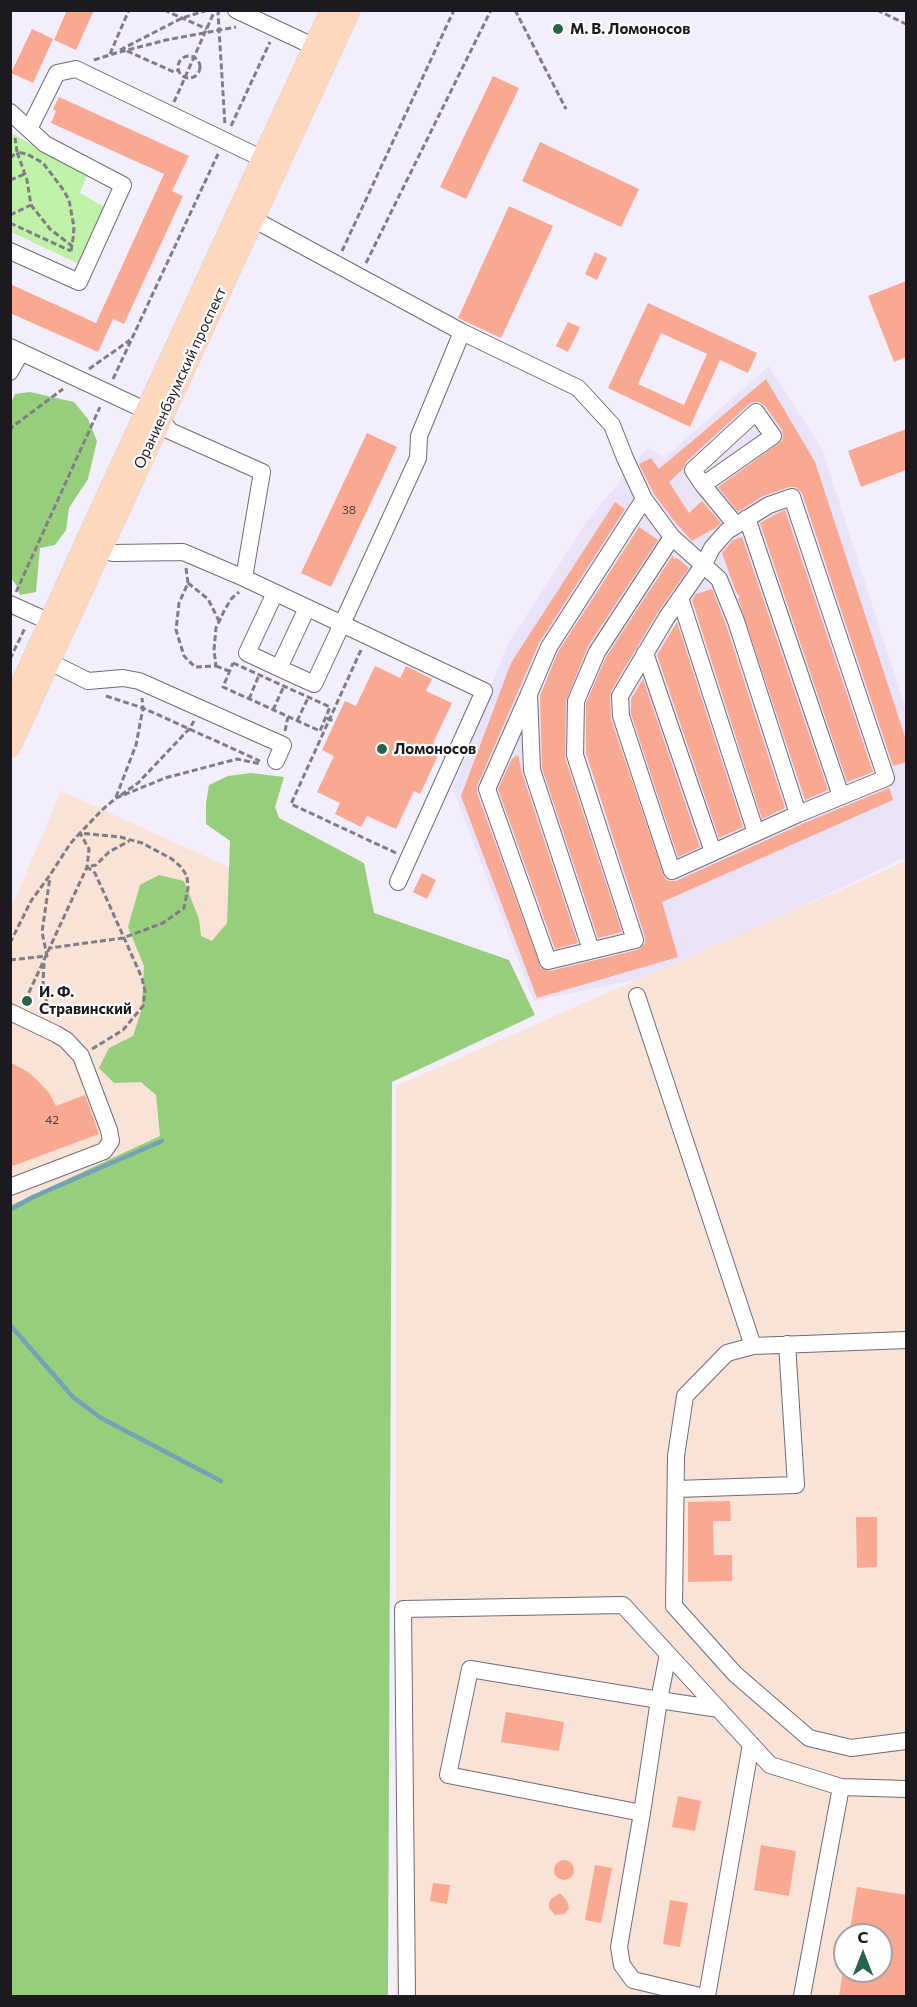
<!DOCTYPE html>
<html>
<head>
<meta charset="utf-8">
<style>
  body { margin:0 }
  #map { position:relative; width:917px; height:2007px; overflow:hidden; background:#f3eefc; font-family:Commissioner,sans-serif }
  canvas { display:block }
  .frame { position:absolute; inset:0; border:12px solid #1c1a1f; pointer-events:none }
  .north { position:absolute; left:833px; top:1923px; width:60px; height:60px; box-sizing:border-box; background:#fefefe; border:2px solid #a4a3a5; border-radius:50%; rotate:0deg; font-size:16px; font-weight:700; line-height:24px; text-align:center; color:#1c1a1f }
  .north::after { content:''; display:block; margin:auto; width:21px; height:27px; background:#2a634b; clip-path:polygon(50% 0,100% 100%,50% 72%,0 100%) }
</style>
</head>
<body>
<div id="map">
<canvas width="917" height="2007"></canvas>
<div class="frame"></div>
<div class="north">С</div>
</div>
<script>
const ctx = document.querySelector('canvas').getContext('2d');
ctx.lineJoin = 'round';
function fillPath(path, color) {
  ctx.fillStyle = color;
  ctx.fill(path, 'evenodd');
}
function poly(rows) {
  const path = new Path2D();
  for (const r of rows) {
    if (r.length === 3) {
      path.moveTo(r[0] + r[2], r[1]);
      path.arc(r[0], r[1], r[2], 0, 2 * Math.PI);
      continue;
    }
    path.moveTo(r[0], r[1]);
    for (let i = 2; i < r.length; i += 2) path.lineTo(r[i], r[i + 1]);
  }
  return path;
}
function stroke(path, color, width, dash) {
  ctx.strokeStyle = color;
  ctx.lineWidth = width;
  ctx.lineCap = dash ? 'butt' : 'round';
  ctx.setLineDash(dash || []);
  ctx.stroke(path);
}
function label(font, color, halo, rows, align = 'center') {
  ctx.font = font + ' Commissioner,sans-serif';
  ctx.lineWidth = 4.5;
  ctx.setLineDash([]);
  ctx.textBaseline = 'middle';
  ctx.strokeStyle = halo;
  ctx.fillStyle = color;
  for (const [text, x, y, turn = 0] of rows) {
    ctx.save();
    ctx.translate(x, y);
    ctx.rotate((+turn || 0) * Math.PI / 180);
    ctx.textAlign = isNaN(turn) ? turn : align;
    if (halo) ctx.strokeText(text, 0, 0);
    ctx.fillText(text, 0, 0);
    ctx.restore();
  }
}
fillPath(poly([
  [769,366,822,449,906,710,906,857,658,975,534,1001,453,789,506,647,588,520,648,447,664,458]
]), '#eae2f7');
fillPath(poly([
  [61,791,253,878,159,1138,11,1204,11,909],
  [906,861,906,1996,396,1996,396,1086],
  [845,1935,881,1935,881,1971,845,1971]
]), '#f9e2d6');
fillPath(poly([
  [10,132,87,176,80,193,106,208,82,261,77,263,11,232]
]), '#bff1a8');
fillPath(poly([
  [30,392,74,402,88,419,97,441,88,479,69,508,66,530,55,545,40,548,36,592,20,595,17,586,11,578,11,403,15,394],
  [251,773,284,777,275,807,279,818,364,863,374,913,509,960,535,1015,392,1082,388,1996,11,1996,11,1205,160,1136,156,1095,141,1082,114,1083,99,1068,109,1048,133,1036,142,1008,144,966,128,927,140,885,159,875,184,881,199,919,201,936,212,941,227,923,230,841,206,824,206,804,209,785,228,776]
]), '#97ce7b');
stroke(poly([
  [10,1210,33,1197,162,1141],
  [10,1325,74,1398,101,1418,221,1481]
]), '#74a2b6', 4.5);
fillPath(poly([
  [67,10,94,10,76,50,54,40],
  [32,29,53,39,33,83,11,73],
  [493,76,519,88,466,199,440,187],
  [59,97,189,156,172,191,183,196,124,324,113,319,98,352,10,313,10,284,96,323,164,174,51,123,56,111,53,109],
  [540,142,639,189,621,227,522,181],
  [509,206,553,226,501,338,458,318],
  [595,252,607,258,597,280,585,274],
  [906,281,906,357,894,362,868,296],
  [648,303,757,353,748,373,720,360,690,427,608,388],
  [661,333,707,354,684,405,638,384],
  [568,322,580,327,568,352,556,346],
  [766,379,815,462,906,740,906,762,893,766,802,493,795,487,789,487,763,496,738,512,718,487,782,441,783,436,782,430,765,406,759,402,754,402,749,404,686,462,683,469,669,482,689,513,702,501,721,523,715,528,692,541,674,521,654,494,639,464,651,458,659,469],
  [906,429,906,470,861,487,848,451],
  [367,433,397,447,331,587,301,573],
  [615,502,625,509,539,643,477,786,477,793,541,968,550,971,637,950,645,943,645,937,586,753,586,703,606,657,673,555,674,559,677,558,689,568,658,612,611,691,610,697,611,719,665,879,670,881,676,881,802,824,889,788,893,800,662,902,678,957,537,998,461,796,511,663],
  [785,510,873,772,847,782,760,523,774,515],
  [639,527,658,540,588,646,566,701,565,758,622,932,598,938,542,768,540,696,558,652],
  [742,537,828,790,805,800,738,598,740,597,736,592,722,553,733,540],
  [712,589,726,625,785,808,762,819,692,600,696,594],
  [677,622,743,827,719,838,657,655],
  [375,666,400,678,406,666,432,679,426,691,452,703,433,743,442,747,420,794,414,791,396,829,367,816,361,827,335,814,340,803,317,792,334,756,322,750,335,722,345,701,356,706],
  [643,679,700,847,678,857,631,714,631,699],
  [518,755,522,773,578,943,555,949,498,789,512,759],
  [422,873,436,880,427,899,413,892],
  [10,1062,28,1072,38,1081,49,1093,56,1106,85,1095,99,1134,10,1167],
  [730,1501,731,1521,713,1521,714,1555,732,1555,732,1581,688,1582,688,1502],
  [856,1517,877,1517,877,1567,857,1568],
  [506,1712,564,1722,559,1751,501,1742],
  [678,1796,701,1801,695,1831,672,1827],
  [761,1845,796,1851,789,1896,754,1890],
  [564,1870,10],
  [595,1865,612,1868,601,1923,585,1920],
  [433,1883,450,1885,447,1904,430,1901],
  [857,1887,906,1895,906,1996,839,1996,843,1971,881,1971,881,1935,849,1935],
  [560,1893,567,1901,569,1908,564,1914,555,1915,549,1908,549,1903,551,1899],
  [670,1900,688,1903,680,1947,663,1944]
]), '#f9a892');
const minor = poly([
  [236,10,315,47],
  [10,112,45,144,123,185,79,282,10,251],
  [29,129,57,73,76,69,263,159],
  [253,219,462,332,578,388,612,425,625,458,644,499,672,537,719,579,736,621,798,814],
  [10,347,147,411],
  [10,372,21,352],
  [161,419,170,431,262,472,244,578,342,624,418,458,419,436,462,332],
  [703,485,773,436,756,412,693,470,703,485,736,525],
  [792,497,886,778,798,814,672,871,621,716,620,696,667,617,704,564,712,548,727,531,769,505,792,497],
  [747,518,841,796],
  [101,550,113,553,183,552,244,578],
  [275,593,247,653,279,668,314,684,342,624,484,691,398,882],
  [680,598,756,833],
  [10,604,50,622],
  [645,653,713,852],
  [50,662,88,681,123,678,139,681,283,745,276,761],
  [279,668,307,608],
  [529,694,487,789,548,961,635,940,575,755,576,701,597,652,672,537],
  [591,950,532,770,529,694,549,647,644,499],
  [637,996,753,1346],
  [10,1012,56,1034,66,1040,81,1056,109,1130,111,1141,104,1151,10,1187],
  [906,1340,753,1346,727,1353,685,1396,676,1456,674,1606,735,1674,809,1738,851,1748,906,1741],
  [676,1489,796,1485,787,1344],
  [668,1654,659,1700,642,1813,448,1775,470,1669,659,1700,719,1709],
  [642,1813,619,1947,622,1965,633,1980,700,1996],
  [407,1996,403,1609,623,1605,770,1765,841,1787,906,1789],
  [707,1996,751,1744],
  [802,1996,841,1787]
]);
const major = poly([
  [10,709,96,520,331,10],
  [10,747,350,10]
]);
stroke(minor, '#706b77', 18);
stroke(major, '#d2d1d2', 22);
stroke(poly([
  [164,10,207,29],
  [220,10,218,13,225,125],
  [515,10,566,109],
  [877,10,906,24],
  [120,50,182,18,208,10],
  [127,51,174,72,178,70],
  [110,54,129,10],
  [189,67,11],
  [94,60,116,53,166,40,236,27],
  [174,102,215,10],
  [231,126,270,42],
  [10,158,17,152,15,138],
  [10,180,25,174],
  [10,215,31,205],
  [10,223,71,251],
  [71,251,73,239,74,227,69,200,62,188,43,163,27,154,17,152,27,180,31,205,50,229,72,246],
  [342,251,454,10],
  [366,263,491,10],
  [89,369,130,340],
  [113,379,218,154],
  [10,431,12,427,63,389],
  [186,568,188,583,179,603,176,630,184,656,195,667,216,666,214,650,216,628,225,609,232,598,239,592],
  [188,583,208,599,219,621],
  [16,592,100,407],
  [361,650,291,804,396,853],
  [10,659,25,628],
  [233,663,330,707,320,731,223,687,233,663],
  [216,666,229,671],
  [106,696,143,708,260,761],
  [249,699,259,675],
  [273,710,284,686],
  [327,718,335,722],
  [297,721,308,698],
  [285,731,288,717],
  [121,795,138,783,190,728,194,721],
  [116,797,136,745,143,708,142,698],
  [10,943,31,901,50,875,70,844,80,833,120,837,142,843,172,859,181,867,187,876,188,888,184,908,163,923,123,938,50,948],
  [10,960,47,956,42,932,50,877],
  [44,963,43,983,49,1013],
  [25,1001,87,867,89,849,80,833,103,809,116,798,165,778,237,759,261,764],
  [92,1049,123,1030,143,1006,145,991,142,978,95,873,87,867,96,865,109,852,129,841]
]), '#807d86', 3, [6, 3]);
stroke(minor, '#fff', 16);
stroke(major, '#fed8bd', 21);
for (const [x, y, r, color] of [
  [558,29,6,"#2a634b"],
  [382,749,6,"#2a634b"],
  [27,1001,6,"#2a634b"]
]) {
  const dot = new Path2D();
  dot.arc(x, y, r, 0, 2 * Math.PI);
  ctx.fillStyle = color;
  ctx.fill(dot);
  stroke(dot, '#fefefe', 2);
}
label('12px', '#533e3c', null, [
  ["38",349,510],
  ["42",52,1120]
]);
label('bold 15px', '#1c1a1f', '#fefefe', [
  ["М. В. Ломоносов",570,29],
  ["Ломоносов",394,749],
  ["И. Ф.",39,992],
  ["Стравинский",39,1009]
], 'left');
label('15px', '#1c1a1f', '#fefefe', [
  ["Ораниенбаумский проспект",180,378,-65]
]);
</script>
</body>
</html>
